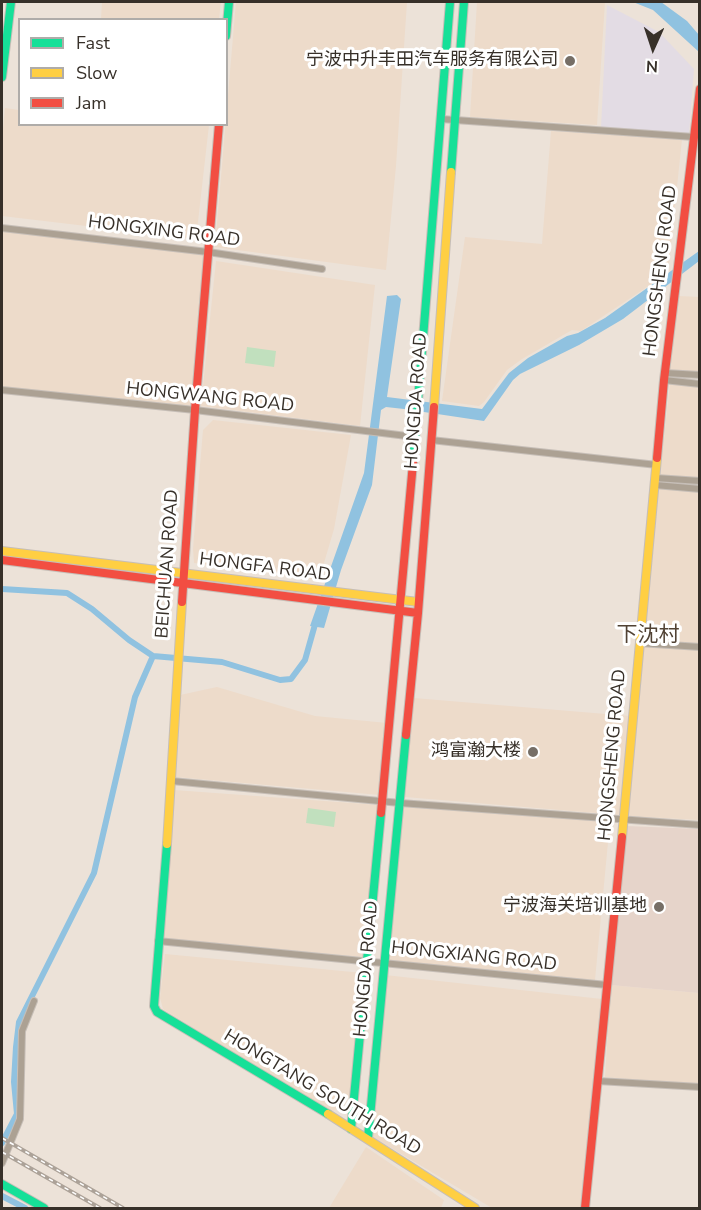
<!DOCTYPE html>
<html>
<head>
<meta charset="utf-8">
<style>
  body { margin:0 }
  #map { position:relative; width:701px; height:1210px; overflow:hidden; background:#ece2d8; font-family:"Nunito Sans",sans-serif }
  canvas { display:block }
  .frame { position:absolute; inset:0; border:3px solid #373029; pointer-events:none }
  .legend { position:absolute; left:18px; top:18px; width:210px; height:108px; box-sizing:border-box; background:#fff; border:2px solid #afaca9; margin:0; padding:8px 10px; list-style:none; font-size:18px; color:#373029 }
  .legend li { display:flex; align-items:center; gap:12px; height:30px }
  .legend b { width:30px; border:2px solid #afaca9 }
  .north { position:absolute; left:623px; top:18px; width:60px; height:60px; -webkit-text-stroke:4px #fff; paint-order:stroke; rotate:183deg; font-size:16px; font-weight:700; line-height:24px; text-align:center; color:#373029 }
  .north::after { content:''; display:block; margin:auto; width:21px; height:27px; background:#373029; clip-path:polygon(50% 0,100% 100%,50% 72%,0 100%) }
</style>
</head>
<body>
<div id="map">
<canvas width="701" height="1210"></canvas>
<div class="frame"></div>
<ul class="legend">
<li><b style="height:8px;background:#16e098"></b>Fast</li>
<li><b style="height:8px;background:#ffcf43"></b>Slow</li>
<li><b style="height:8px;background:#f24e42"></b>Jam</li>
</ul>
<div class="north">N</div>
</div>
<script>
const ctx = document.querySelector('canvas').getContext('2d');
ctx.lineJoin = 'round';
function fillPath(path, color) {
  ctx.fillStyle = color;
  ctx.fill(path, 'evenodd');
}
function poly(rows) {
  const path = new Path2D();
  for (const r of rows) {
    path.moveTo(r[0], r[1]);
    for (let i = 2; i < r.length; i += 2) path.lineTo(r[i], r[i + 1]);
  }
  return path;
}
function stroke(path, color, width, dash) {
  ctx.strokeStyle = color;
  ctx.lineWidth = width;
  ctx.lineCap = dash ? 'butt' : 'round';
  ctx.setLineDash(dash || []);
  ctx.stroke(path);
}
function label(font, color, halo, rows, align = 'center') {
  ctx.font = font + ' "Nunito Sans","Noto Sans SC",sans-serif';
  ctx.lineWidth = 6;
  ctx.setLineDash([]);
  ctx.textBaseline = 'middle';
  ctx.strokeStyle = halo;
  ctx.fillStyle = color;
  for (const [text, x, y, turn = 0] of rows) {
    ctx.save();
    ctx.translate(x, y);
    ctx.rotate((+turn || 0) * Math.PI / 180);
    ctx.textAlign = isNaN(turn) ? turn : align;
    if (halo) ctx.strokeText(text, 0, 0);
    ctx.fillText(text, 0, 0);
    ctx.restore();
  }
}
fillPath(poly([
  [102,2,221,2,219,19,101,19],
  [236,2,407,2,396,166,386,270,215,247],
  [477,2,605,2,597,125,470,117],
  [5,108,19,110,20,124,209,125,196,239,2,216,2,138],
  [551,131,682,139,668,273,581,331,572,330,522,359,507,370,484,402,479,406,442,401,465,237,542,244],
  [2,231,204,254,193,406,2,387],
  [216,261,375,285,360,426,201,406],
  [679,296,699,297,699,372,669,370],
  [670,383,699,386,699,480,660,476],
  [213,420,351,435,334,529,319,580,194,563,193,549,203,430],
  [659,486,699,490,699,644,645,641],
  [644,646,699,650,699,820,627,816],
  [217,687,315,716,387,723,380,795,176,777,180,695],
  [414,698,630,716,620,815,405,797],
  [174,790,379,805,363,957,161,938],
  [401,807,610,821,595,980,386,960],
  [165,954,363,973,351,1093,343,1107,329,1112,163,1009,160,998],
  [385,975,602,999,580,1208,492,1208,371,1136],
  [611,985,699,993,699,1085,605,1077],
  [366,1147,444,1200,441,1208,329,1208]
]), '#eddbca');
fillPath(poly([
  [626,826,699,829,699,993,611,985]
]), '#e6d4ca');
fillPath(poly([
  [607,5,659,32,694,69,689,134,601,128]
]), '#e3dce4');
fillPath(poly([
  [247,347,276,351,274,367,245,363],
  [308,808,336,812,334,827,306,823]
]), '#c1e0be');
fillPath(poly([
  [633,2,661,2,687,21,699,35,699,52,653,10],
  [699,251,699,261,623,319,579,345,520,374,513,380,484,421,404,409,386,407,381,410,372,485,341,570,324,628,310,626,364,473,387,296,397,295,401,299,387,397,482,409,509,373,528,358,567,336,578,333,605,318]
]), '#90c2e0');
stroke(poly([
  [2,589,67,593,92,609,129,640,153,656,222,662,280,680,291,679,305,660,316,621],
  [2,1143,17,1114,14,1082,16,1047,19,1022,94,873,135,697,153,656],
  [2,1196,25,1208]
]), '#90c2e0', 6);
const street = poly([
  [441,119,694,137],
  [2,228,208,252,322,269],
  [665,373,700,375],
  [664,380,700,384],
  [2,390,195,410,415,437],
  [431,440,657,465],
  [656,478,700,481],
  [655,485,700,489],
  [639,643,700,647],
  [172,781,400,803,700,825],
  [158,941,607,985],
  [598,1081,700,1087],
  [2,1163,20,1119,22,1031,34,1001]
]);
const fast = poly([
  [226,36,229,2],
  [2,77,11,2],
  [451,172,464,2],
  [413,463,450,2],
  [167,844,154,1006,157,1012,328,1114],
  [351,1129,381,813],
  [368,1138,406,735],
  [2,1184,44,1208]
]);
const slow = poly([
  [434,407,451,172],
  [2,551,418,602],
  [622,837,657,458],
  [167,844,182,602],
  [328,1114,475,1208]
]);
const jam = poly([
  [657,458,664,380,700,89],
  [2,560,418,613],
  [182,602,195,410,219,124],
  [406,735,418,613,434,407],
  [381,813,413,463],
  [585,1208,622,837]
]);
stroke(street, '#c6beb7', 8);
stroke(fast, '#c6beb7', 10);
stroke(slow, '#c6beb7', 10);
stroke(jam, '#c6beb7', 10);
stroke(street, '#aca193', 6);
stroke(fast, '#16e098', 8);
stroke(slow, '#ffcf43', 8);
stroke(jam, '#f24e42', 8);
const rail = poly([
  [2,1138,123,1208],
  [2,1152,100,1208]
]);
stroke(rail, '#aca298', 4);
stroke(rail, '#fff', 1.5, [4.5]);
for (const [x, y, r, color] of [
  [570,61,6,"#766e66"],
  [533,752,6,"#766e66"],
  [659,907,6,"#766e66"]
]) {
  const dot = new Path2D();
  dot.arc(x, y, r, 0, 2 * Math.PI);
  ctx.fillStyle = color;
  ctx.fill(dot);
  stroke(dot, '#fff', 2);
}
label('18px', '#373029', '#fff', [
  ["宁波中升丰田汽车服务有限公司",558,61],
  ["鸿富瀚大楼",521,752],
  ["宁波海关培训基地",647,907]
], 'right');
label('18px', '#373029', '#fff', [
  ["HONGXING ROAD",164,232,7],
  ["HONGSHENG ROAD",661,271,-83],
  ["HONGWANG ROAD",210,398,6],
  ["HONGDA ROAD",417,401,-86],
  ["BEICHUAN ROAD",168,564,-86],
  ["HONGFA ROAD",265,568,7],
  ["HONGSHENG ROAD",613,755,-85],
  ["HONGXIANG ROAD",474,957,6],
  ["HONGDA ROAD",367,969,-85],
  ["HONGTANG SOUTH ROAD",322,1093,31]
]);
label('21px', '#514234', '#fff', [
  ["下沈村",648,636]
]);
</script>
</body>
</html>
